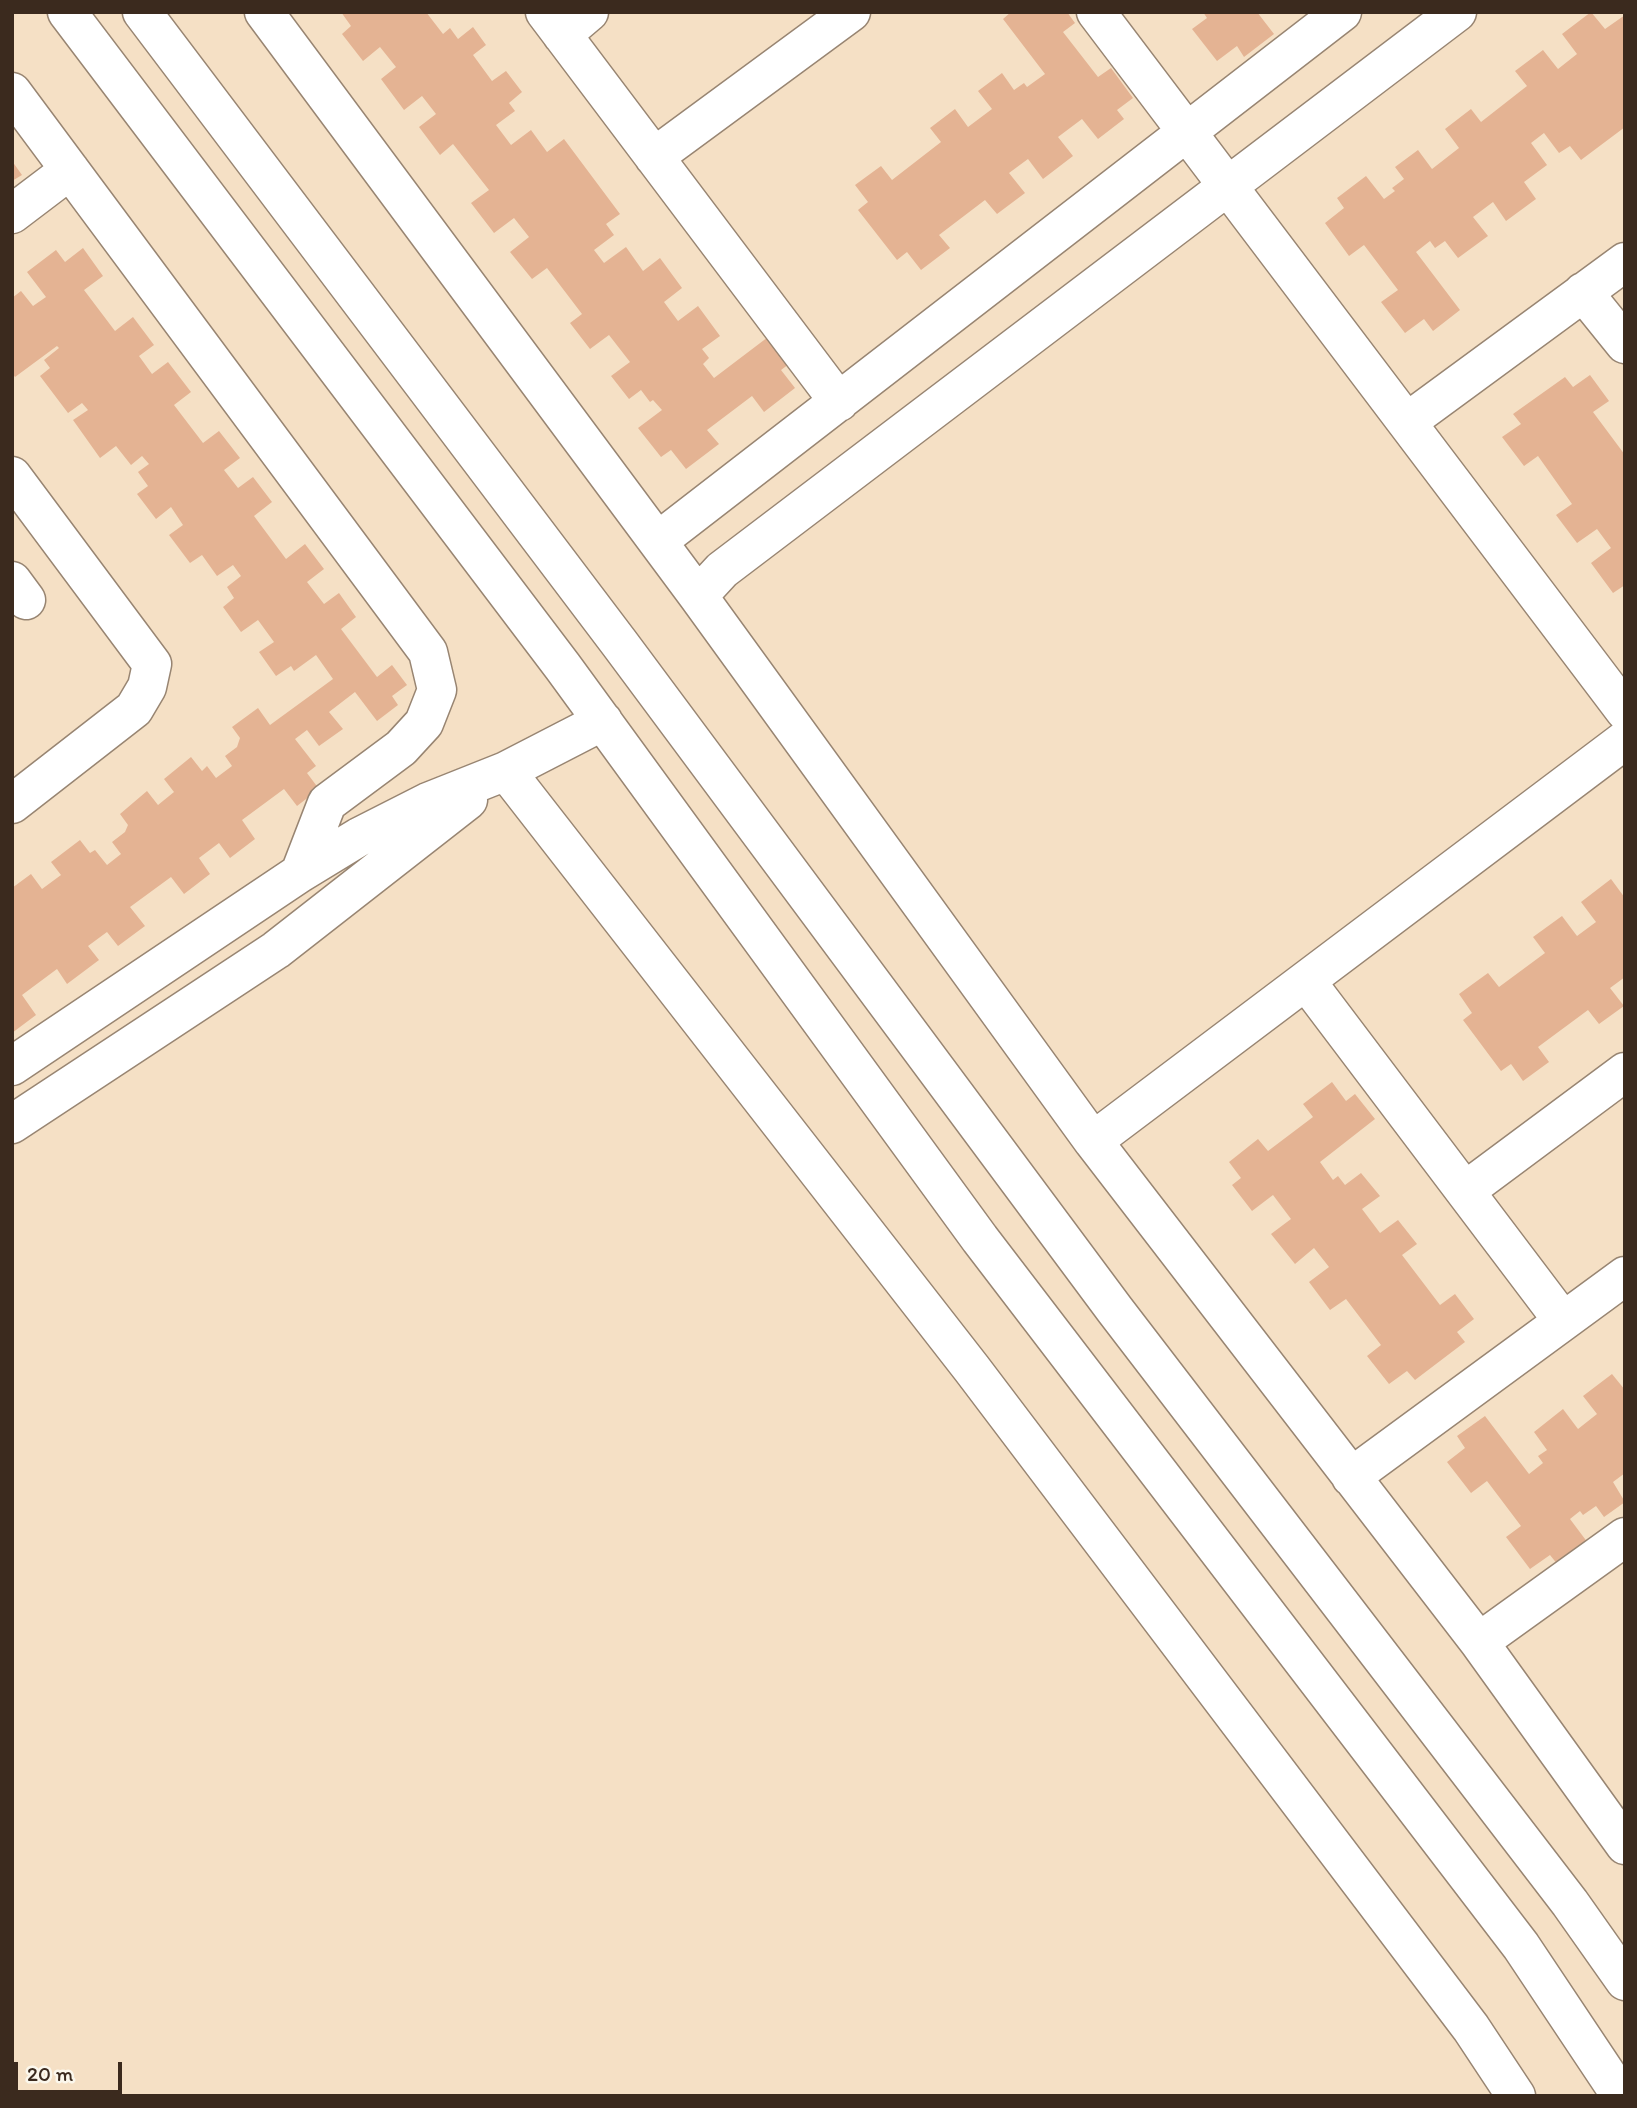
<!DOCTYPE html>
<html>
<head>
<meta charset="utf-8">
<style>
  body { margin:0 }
  #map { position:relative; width:1637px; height:2108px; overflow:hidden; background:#f5e0c5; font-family:Itim,sans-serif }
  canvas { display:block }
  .frame { position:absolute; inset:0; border:14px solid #3b2a1e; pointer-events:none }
  .scale { position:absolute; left:14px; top:2062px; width:108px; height:32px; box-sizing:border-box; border:4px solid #3b2a1e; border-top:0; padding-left:9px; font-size:21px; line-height:24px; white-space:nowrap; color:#3b2a1e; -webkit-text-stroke:5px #fbf7ec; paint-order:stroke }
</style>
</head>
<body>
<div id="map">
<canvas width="1637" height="2108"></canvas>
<div class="frame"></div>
<div class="scale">20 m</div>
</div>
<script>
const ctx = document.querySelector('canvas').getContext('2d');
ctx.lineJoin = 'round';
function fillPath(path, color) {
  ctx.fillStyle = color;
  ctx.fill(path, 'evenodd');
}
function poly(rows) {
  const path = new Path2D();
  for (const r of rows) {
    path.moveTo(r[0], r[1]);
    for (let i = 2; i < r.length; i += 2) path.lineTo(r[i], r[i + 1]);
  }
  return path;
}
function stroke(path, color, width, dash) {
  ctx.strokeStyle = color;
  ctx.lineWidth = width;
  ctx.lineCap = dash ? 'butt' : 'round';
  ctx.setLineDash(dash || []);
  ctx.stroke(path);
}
fillPath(poly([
  [341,12,426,12,443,34,450,28,458,39,473,27,486,45,473,55,492,81,506,71,522,92,509,103,515,111,496,125,511,145,531,130,547,152,564,139,620,214,606,224,614,235,594,250,604,263,626,247,643,271,660,258,682,288,664,302,678,321,698,306,720,336,702,349,709,358,703,364,714,378,772,334,793,361,781,370,795,388,764,412,752,396,707,430,719,444,686,469,671,450,661,457,638,428,662,410,653,400,650,402,641,390,629,399,611,376,630,362,609,335,590,349,570,323,582,314,547,268,532,279,510,252,529,237,514,218,494,233,471,203,489,190,453,144,440,155,419,127,436,114,422,96,404,110,381,79,396,67,380,47,363,61,342,34,351,26],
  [1011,12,1067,12,1075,23,1063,32,1098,77,1111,68,1133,98,1117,110,1124,119,1098,139,1082,119,1058,137,1073,156,1043,179,1028,159,1009,173,1025,193,997,214,985,200,939,235,950,248,921,270,907,252,897,260,858,210,868,202,855,185,881,166,892,180,941,142,930,128,955,109,968,127,992,109,978,91,1002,73,1014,90,1024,83,1027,87,1045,74,1003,19],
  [1203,12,1257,12,1274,34,1244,57,1237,46,1217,61,1192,29,1207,18],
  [1591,12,1605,29,1625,15,1625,127,1581,160,1570,146,1559,153,1544,133,1531,143,1547,165,1524,182,1536,199,1506,221,1493,202,1473,217,1488,236,1458,258,1445,241,1435,248,1430,241,1416,252,1460,310,1433,331,1424,319,1405,333,1381,302,1398,290,1364,245,1349,256,1325,223,1344,208,1337,198,1366,176,1384,199,1395,191,1392,188,1404,179,1395,167,1418,150,1432,169,1459,148,1445,129,1471,109,1481,122,1527,86,1515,71,1543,50,1558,69,1577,54,1562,34],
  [12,161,22,175,12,181],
  [83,248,103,276,84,290,115,331,133,317,154,345,139,356,152,374,168,362,191,392,174,405,203,443,219,431,240,458,224,470,238,488,253,477,272,502,254,516,286,559,305,544,324,569,307,582,324,604,339,593,356,617,341,629,377,677,392,665,407,685,392,696,398,705,377,721,355,692,329,712,343,729,319,746,307,730,295,739,316,766,307,773,319,789,297,806,284,789,242,820,255,839,230,858,219,843,199,858,210,874,184,894,171,877,130,907,145,926,118,946,107,932,88,946,99,960,67,984,57,969,22,995,36,1015,12,1033,12,888,31,874,42,889,61,875,51,862,80,840,90,853,95,850,107,865,121,854,112,842,125,832,128,825,120,814,147,791,158,805,174,792,164,779,191,757,202,771,207,766,216,778,232,766,225,756,237,747,240,738,232,727,258,708,270,725,333,679,316,655,294,671,291,666,276,676,259,652,274,642,258,620,241,632,223,607,234,598,227,587,241,576,233,565,217,576,202,555,190,563,169,535,183,525,171,507,156,519,137,494,148,486,138,472,149,464,142,456,131,465,116,446,100,458,73,420,88,410,82,403,68,413,40,376,50,368,44,360,59,348,57,346,15,377,12,373,12,298,21,291,33,306,46,297,27,272,56,250,65,262],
  [1590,375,1609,401,1593,412,1625,455,1625,585,1613,593,1591,563,1611,548,1597,529,1577,543,1556,515,1572,504,1538,456,1524,466,1502,437,1521,424,1513,414,1565,377,1573,387],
  [1611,879,1625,898,1625,977,1610,988,1624,1006,1599,1024,1588,1010,1538,1047,1549,1062,1523,1081,1511,1064,1501,1071,1463,1020,1472,1013,1459,994,1488,973,1499,987,1545,953,1533,937,1562,916,1577,936,1596,922,1581,902],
  [1332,1082,1346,1101,1355,1094,1375,1119,1320,1162,1333,1180,1338,1176,1345,1185,1361,1173,1380,1196,1362,1209,1380,1233,1398,1220,1417,1244,1402,1255,1440,1305,1455,1294,1474,1319,1457,1332,1465,1342,1415,1380,1407,1371,1389,1384,1367,1356,1381,1345,1346,1299,1330,1310,1309,1282,1329,1267,1314,1248,1295,1264,1271,1234,1291,1219,1273,1195,1252,1211,1232,1185,1241,1178,1229,1162,1258,1139,1268,1151,1313,1117,1303,1104],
  [1612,1374,1625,1390,1625,1473,1613,1482,1625,1502,1604,1517,1596,1506,1583,1515,1580,1511,1570,1519,1588,1543,1558,1565,1550,1555,1530,1569,1506,1537,1521,1526,1487,1481,1471,1493,1447,1462,1465,1448,1457,1436,1485,1416,1529,1474,1543,1463,1538,1456,1547,1450,1534,1432,1563,1409,1578,1429,1597,1414,1583,1396]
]), '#e4b393');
const minor = poly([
  [67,12,563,667,980,1239,1521,1946,1621,2096],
  [142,12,620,644,1115,1310,1570,1903,1625,1981],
  [264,12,698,596,1093,1141,1479,1642,1625,1845],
  [545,12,839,402],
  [1096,12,1625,711],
  [562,35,589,12],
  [12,92,428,652,437,690,424,723,401,748,327,803,300,873],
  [654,157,851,12],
  [12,214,70,170],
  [1583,292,1625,344],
  [1407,422,1625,262],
  [12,476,152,664,147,687,134,709,12,804],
  [658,541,1342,12],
  [12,581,26,600],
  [698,596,722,570,1457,12],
  [506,771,972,1369,1471,2028,1516,2096],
  [1306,981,1563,1321],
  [12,1066,300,873,359,837,428,802,506,771,603,721],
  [12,1124,276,950,468,800],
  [1093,1141,1625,740],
  [1465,1191,1625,1072],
  [1351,1477,1625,1276],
  [1479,1642,1625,1537]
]);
stroke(minor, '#988572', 41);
stroke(minor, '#fff', 38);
</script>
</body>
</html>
